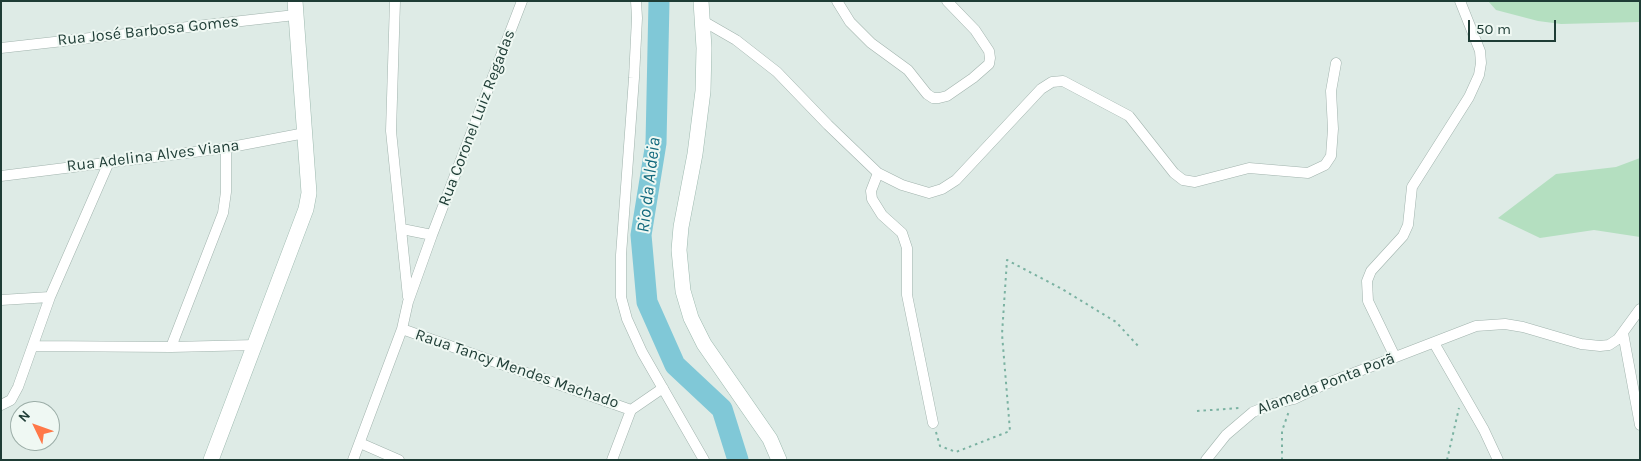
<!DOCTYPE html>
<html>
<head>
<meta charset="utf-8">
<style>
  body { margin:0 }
  #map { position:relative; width:1641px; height:461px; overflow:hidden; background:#deebe6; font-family:Karla,sans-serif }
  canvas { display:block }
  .frame { position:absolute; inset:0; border:2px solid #1e3c35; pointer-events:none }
  .north { position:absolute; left:10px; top:401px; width:50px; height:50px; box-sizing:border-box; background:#eff8f3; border:1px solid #9bada7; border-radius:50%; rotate:312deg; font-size:14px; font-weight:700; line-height:20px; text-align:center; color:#1e3c35 }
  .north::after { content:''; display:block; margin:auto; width:18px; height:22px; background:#ff7848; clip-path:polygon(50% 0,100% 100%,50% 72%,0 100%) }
  .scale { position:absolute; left:1468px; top:20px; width:88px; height:22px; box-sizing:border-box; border:2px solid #1e3c35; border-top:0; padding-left:6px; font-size:15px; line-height:18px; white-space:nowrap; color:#1e3c35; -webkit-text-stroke:4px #eff8f3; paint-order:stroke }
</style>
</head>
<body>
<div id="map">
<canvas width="1641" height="461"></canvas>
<div class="frame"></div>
<div class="north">N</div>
<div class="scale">50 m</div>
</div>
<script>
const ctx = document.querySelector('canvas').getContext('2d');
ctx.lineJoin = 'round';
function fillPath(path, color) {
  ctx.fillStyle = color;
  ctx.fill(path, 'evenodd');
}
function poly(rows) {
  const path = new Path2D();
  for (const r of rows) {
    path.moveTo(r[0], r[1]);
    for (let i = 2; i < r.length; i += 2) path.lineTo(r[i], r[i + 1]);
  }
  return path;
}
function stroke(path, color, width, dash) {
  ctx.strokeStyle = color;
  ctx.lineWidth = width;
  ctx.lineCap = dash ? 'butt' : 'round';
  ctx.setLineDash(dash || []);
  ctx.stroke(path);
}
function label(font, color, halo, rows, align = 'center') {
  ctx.font = font + ' Karla,sans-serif';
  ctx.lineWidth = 4;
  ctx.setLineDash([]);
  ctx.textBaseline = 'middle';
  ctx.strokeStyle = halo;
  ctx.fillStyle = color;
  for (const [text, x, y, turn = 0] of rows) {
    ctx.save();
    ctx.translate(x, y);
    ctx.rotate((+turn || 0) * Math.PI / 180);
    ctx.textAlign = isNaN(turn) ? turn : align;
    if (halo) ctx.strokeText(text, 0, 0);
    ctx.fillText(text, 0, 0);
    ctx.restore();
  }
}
fillPath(poly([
  [1488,1,1640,1,1640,22,1561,24,1538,21,1496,10],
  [1640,158,1640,237,1594,230,1540,238,1498,218,1556,174,1616,167]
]), '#b4dfc0');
stroke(poly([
  [659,1,656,143,641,235,647,302,675,365,722,409,738,460]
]), '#80c8d7', 21);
const street = poly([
  [395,1,391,131,408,297],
  [636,1,637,18,634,78,621,255,621,297,627,319,642,352,704,460],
  [837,1,850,22,871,43,908,70,927,94,933,98,939,98,947,96,973,78,989,64,990,58,989,51,975,30,947,1],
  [703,21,736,40,777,72,828,125,878,173,902,185,929,193,942,189,956,180,1041,89,1052,82,1063,81,1129,116,1174,173,1183,180,1195,182,1249,168,1308,173,1325,165,1331,156,1333,129,1331,91,1336,63],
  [1,48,295,15],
  [878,173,871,191,872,199,882,215,902,233,907,248,907,295,933,423],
  [1,176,226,148,305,133],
  [402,229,432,235],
  [1,300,50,297],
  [402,329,631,410],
  [1623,333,1640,425],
  [1434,343,1484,430,1498,460],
  [34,346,171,347,223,213,226,192,226,148],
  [171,347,256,345],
  [1395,357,1368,301,1367,281,1371,271,1403,236,1408,225,1412,187,1469,97,1479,75,1481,63,1480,51,1460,1],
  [1,405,11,400,18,387,50,297,109,162],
  [360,443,399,460],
  [353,460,402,329,408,302,432,235,522,1],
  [612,460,631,410,663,388],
  [1206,460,1226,435,1253,412,1273,404,1294,399,1323,385,1476,326,1505,324,1523,327,1581,344,1600,346,1609,345,1618,339,1640,309]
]);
const secondary = poly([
  [701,1,704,48,703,91,695,154,681,227,679,250,683,291,691,318,704,344,770,439,779,460],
  [211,460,306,209,309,193,295,1]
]);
stroke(street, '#a1b3ad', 11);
stroke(secondary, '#9cb8ae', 16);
stroke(poly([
  [1197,411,1240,408],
  [936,432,940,446,956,452,1010,431,1002,334,1007,260,1062,289,1116,322,1140,348],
  [1282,460,1282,431,1289,411],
  [1447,460,1459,408]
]), '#7bb2a2', 2, [2.5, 4]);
stroke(street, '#fff', 10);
stroke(secondary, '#fff', 15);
label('16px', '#1e3c35', '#eff8f3', [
  ["Rua José Barbosa Gomes",148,31,-6],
  ["Rua Coronel Luiz Regadas",477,118,-69],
  ["Rua Adelina Alves Viana",153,156,-7],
  ["Raua Tancy Mendes Machado",517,369,19],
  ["Alameda Ponta Porã",1326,384,-21]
]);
label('italic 18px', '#136a7e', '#eff8f3', [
  ["Rio da Aldeia",649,185,-83]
]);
</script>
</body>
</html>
